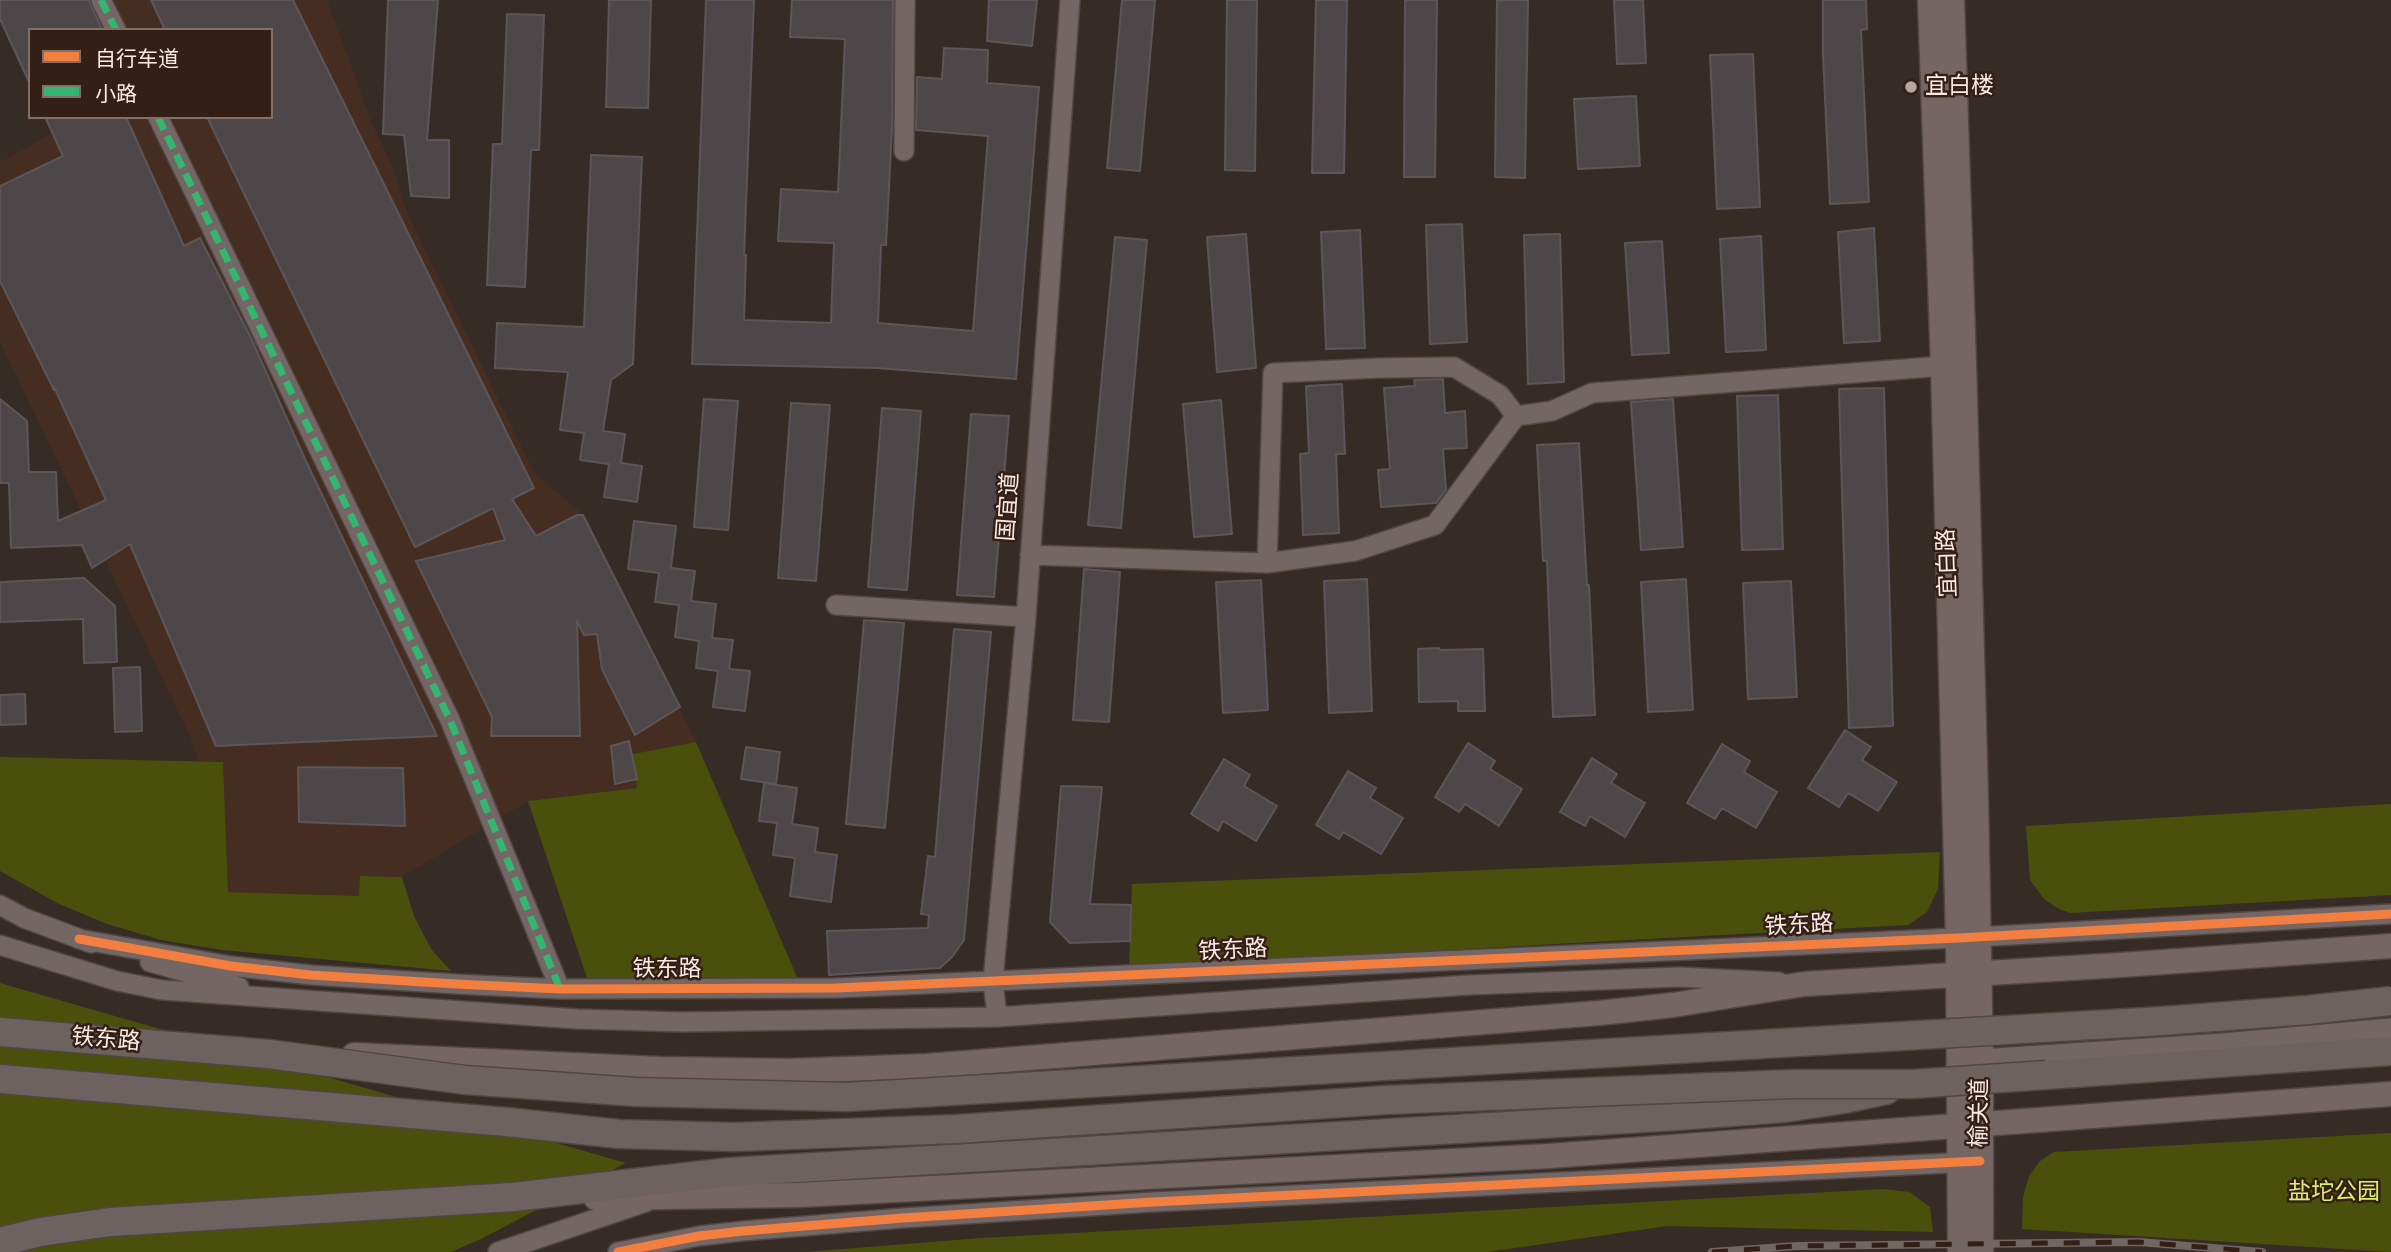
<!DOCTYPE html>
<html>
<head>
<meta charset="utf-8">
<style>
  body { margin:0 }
  #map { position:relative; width:2391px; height:1252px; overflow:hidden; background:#372b26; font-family:"Space Grotesk","Noto Sans SC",sans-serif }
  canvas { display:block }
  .legend { position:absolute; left:28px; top:28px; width:245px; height:91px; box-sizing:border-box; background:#331f15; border:2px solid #827067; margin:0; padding:9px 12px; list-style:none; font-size:21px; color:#f8eae3 }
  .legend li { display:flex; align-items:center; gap:14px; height:35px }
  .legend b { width:35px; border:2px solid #827067 }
</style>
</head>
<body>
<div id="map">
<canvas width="2391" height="1252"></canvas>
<ul class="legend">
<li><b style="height:9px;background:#f27e40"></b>自行车道</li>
<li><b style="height:9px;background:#33b770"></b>小路</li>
</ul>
</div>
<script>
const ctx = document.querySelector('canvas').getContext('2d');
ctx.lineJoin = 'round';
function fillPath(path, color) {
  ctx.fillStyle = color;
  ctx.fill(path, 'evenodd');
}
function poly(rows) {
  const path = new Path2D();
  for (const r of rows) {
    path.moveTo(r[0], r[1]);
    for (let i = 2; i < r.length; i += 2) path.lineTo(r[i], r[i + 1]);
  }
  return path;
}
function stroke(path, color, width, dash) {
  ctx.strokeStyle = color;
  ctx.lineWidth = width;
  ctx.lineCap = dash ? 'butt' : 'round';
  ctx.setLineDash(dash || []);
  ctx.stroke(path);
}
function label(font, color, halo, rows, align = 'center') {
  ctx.font = font + ' "Space Grotesk","Noto Sans SC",sans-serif';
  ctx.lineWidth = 5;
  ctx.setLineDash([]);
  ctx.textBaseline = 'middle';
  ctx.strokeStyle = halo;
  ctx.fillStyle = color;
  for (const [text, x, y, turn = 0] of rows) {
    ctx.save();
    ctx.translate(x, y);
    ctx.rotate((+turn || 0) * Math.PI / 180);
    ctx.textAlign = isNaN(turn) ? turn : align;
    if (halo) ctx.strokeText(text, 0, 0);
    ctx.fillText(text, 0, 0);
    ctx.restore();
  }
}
fillPath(poly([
  [0,0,327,0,371,121,393,168,408,215,535,474,582,513,696,742,634,754,638,788,528,801,402,877,360,876,360,896,228,892,223,762,199,761,190,736,0,342,0,162,52,134,45,117,271,117,271,30,30,30,30,84,0,19]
]), '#462d21');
fillPath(poly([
  [696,742,797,977,589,984,528,801,637,788,633,754],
  [0,757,223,762,228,892,359,896,360,876,402,877,414,916,431,949,451,971,222,950,161,940,107,924,57,903,0,871],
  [2391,804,2391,895,2070,913,2057,908,2044,899,2030,880,2026,826],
  [1940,852,1938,889,1927,912,1908,925,1129,967,1132,884],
  [0,983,626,1163,481,1239,451,1252,0,1252],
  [2391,1133,2391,1252,2022,1229,2023,1197,2029,1176,2040,1161,2054,1152],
  [1883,1189,1910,1192,1930,1207,1933,1232,1668,1226,1487,1252,805,1252,981,1238]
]), '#49500b');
const building = poly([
  [0,0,89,0,102,30,30,30,30,84,0,19,0,0],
  [151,0,293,0,534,488,512,499,536,536,577,515,583,515,680,707,635,735,602,669,597,634,584,635,577,621,580,736,491,736,492,717,416,561,505,540,493,508,415,547,207,117,271,117,271,30,165,30,151,0],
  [388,0,438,0,427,140,449,140,449,198,411,196,404,135,383,134,388,0],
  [609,0,651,0,648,108,606,107,609,0],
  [706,0,754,0,744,255,746,255,744,320,831,323,834,243,778,241,781,189,838,192,845,39,790,37,792,0,893,0,892,128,886,245,881,245,878,323,973,331,988,136,916,130,917,77,942,79,944,48,988,50,987,83,1039,87,1016,379,877,368,692,364,706,0],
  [989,0,1037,0,1032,46,987,41,989,0],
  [1122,0,1155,0,1140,171,1107,168,1122,0],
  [1227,0,1257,0,1255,171,1225,170,1227,0],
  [1316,0,1347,0,1344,173,1312,173,1316,0],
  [1405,0,1437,0,1435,177,1404,177,1405,0],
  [1497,0,1528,0,1525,178,1495,177,1497,0],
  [1614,0,1643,0,1646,63,1617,64,1614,0],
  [1823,0,1866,0,1867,29,1861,30,1869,202,1830,204,1823,55,1823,0],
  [507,14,544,15,539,150,531,150,525,287,487,285,493,144,502,144,507,14],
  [1753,54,1760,207,1717,209,1710,55,1753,54],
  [1636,96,1640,166,1578,169,1574,99,1636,96],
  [45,117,126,117,184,246,200,238,251,338,305,459,437,736,216,746,130,544,92,568,82,545,11,548,9,483,0,483,0,399,27,421,29,472,56,472,58,521,106,500,54,387,54,390,0,281,0,186,63,156,45,117],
  [591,155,642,157,633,364,611,380,603,431,625,434,621,463,642,466,637,502,604,497,609,464,580,460,584,433,560,430,568,372,495,368,497,323,584,327,591,155],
  [1462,224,1467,342,1430,344,1426,225,1462,224],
  [1874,228,1880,341,1844,343,1838,232,1874,228],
  [1360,230,1365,348,1326,349,1321,232,1360,230],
  [1246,234,1256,368,1217,372,1207,237,1246,234],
  [1560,234,1564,382,1528,384,1524,235,1560,234],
  [1761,236,1766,350,1726,352,1720,239,1761,236],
  [1115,237,1147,240,1121,528,1088,525,1115,237],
  [1662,241,1669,353,1632,355,1625,243,1662,241],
  [1443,379,1445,413,1465,411,1467,448,1443,449,1446,490,1436,503,1381,507,1378,470,1390,469,1384,388,1415,386,1414,380,1443,379],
  [1342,384,1345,454,1336,454,1339,533,1303,535,1300,454,1309,453,1306,386,1342,384],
  [1884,388,1893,726,1849,728,1839,389,1884,388],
  [1778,395,1783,549,1742,550,1737,396,1778,395],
  [704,399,738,401,728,530,694,527,704,399],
  [1673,399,1683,547,1641,550,1631,402,1673,399],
  [1221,400,1232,534,1194,537,1183,404,1221,400],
  [791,403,830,405,816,581,778,578,791,403],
  [882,408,921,411,907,590,868,587,882,408],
  [971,414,1009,416,994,597,957,595,971,414],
  [1579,443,1587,585,1589,585,1595,715,1553,717,1547,561,1543,561,1537,445,1579,443],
  [634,521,676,526,671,568,695,571,691,601,716,604,712,638,733,640,729,669,750,671,745,711,713,707,718,671,696,668,699,641,675,637,679,605,655,602,659,573,628,569,634,521],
  [1084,569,1120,572,1109,722,1073,720,1084,569],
  [84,578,115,606,117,662,84,663,83,619,0,622,0,582,84,578],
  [1367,579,1372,711,1329,713,1324,581,1367,579],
  [1686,579,1693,710,1648,712,1641,582,1686,579],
  [1261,580,1268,710,1223,713,1216,582,1261,580],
  [1791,581,1797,697,1748,699,1743,583,1791,581],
  [864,620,904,623,885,828,846,824,864,620],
  [954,629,991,632,964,940,952,957,940,968,829,975,827,931,928,928,929,915,921,914,928,856,935,857,954,629],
  [1439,648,1440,650,1483,649,1485,711,1458,711,1458,701,1419,702,1418,649,1439,648],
  [140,667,142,731,115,732,113,668,140,667],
  [25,694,26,724,0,725,0,695,25,694],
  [1845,730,1871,747,1862,760,1897,782,1878,811,1848,793,1839,807,1808,788,1845,730],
  [629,741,637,779,615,784,611,746,629,741],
  [1468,743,1495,761,1490,769,1522,789,1499,826,1465,804,1459,812,1435,797,1468,743],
  [1722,744,1750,761,1744,772,1777,792,1756,828,1722,808,1715,819,1687,803,1722,744],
  [746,747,780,752,776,784,741,779,746,747],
  [1592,758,1617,774,1611,783,1645,803,1625,837,1590,816,1585,826,1560,812,1592,758],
  [1224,759,1250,775,1244,786,1277,806,1256,841,1223,821,1218,831,1191,814,1224,759],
  [298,767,403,768,405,826,299,822,298,767],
  [1348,771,1376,788,1370,798,1403,818,1381,854,1343,832,1339,839,1316,825,1348,771],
  [764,783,797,788,792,824,818,828,815,852,837,855,831,902,790,896,795,858,773,855,777,823,759,821,764,783],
  [1061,786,1102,787,1090,904,1131,905,1130,941,1070,943,1050,922,1061,786]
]);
fillPath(building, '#4e4749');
stroke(building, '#5c5658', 2);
const minor = poly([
  [101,0,116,30],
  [158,117,450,720,560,989],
  [904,151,905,0],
  [1030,555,1267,563,1355,551,1435,525,1516,416],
  [1267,563,1273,373,1380,368,1454,367,1500,395,1516,416,1552,411,1592,393,1957,365],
  [836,605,1026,617],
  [0,905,24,918,91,943],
  [79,939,231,966,311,975,456,984,560,989,836,988,1958,938,2391,914],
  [0,945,117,981,162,990,577,1019,683,1022,997,1017,1469,985,1679,977,1779,982],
  [150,962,239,987],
  [997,1017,993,981,1026,617,1070,0],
  [1981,1059,2223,1043,2391,1028],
  [498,1252,646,1202],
  [618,1252,699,1236,743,1231,903,1218,1153,1202,1971,1162]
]);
const major = poly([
  [1930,0,1943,366,1958,938,1960,1252],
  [1952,0,1964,365,1976,799,1981,1059,1981,1252],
  [354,1055,660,1069,789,1071,927,1066,1599,1013,1673,1005,1804,984,2121,965,2391,946],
  [596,1198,799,1195,1549,1156,2391,1094]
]);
const highway = poly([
  [0,1032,269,1054],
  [2046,1075,2391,1051],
  [0,1242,40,1232,110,1222,513,1197,730,1172,1677,1116,1785,1108,1844,1099,1886,1090]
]);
stroke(minor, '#504742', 22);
stroke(major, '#504742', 27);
stroke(highway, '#504742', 31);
stroke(minor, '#746665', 19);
stroke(major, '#766663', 24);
stroke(highway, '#6e6260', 28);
const rail = poly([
  [1712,1252,1797,1246,2139,1242,2262,1252]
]);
stroke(rail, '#726663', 8);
stroke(rail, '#331f15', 5, [16]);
const highwayBridge = poly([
  [269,1054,465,1080,636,1092,847,1097,2162,1021,2307,1010,2391,1001],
  [0,1079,507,1122,619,1134,735,1137,957,1129,1386,1100,1792,1084,1913,1084,2046,1075]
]);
stroke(highwayBridge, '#504742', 31, []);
stroke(highwayBridge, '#6e6260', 28);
stroke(poly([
  [101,0,116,30],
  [158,117,450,720,560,989]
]), '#33b770', 7, [14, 7]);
stroke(poly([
  [79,939,231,966,311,975,456,984,560,989,836,988,1958,938,2391,914],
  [618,1252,699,1236,743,1231,903,1218,1153,1202,1980,1161]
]), '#f27e40', 9);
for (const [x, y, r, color] of [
  [1911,87,7,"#b4a7a1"]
]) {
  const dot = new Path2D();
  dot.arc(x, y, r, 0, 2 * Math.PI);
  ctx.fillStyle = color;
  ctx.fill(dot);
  stroke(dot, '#331f15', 2.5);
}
label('23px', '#f8eae3', '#331f15', [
  ["宜白楼",1925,87]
], 'left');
label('23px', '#f8eae3', '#331f15', [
  ["国宜道",1009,507,-86],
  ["宜白路",1948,563,-92],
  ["铁东路",1799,926,-3],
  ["铁东路",1233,951,-3],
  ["铁东路",667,970],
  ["铁东路",106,1040,5],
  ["榆关道",1980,1113,-89]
]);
label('23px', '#daf06a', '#331f15', [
  ["盐坨公园",2334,1193]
]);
</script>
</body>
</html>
